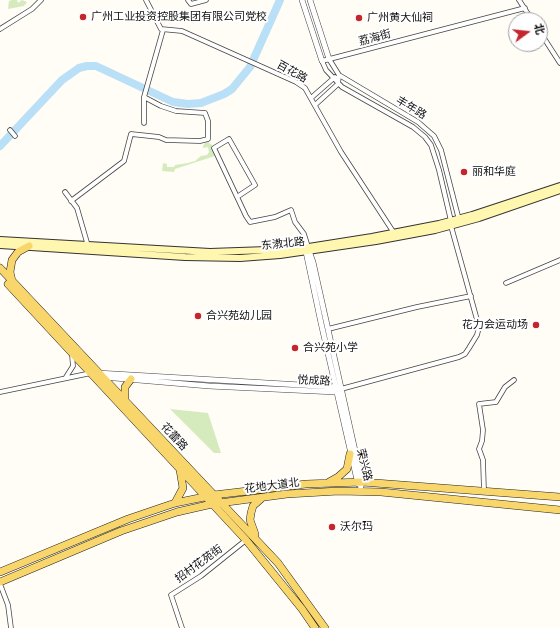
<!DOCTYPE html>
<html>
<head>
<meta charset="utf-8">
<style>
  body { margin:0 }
  #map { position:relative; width:560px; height:628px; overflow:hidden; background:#fffdf5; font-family:Bitter,"Noto Sans SC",serif }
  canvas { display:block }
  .north { position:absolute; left:508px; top:12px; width:40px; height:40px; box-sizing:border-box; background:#fff; border:1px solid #a0a0a0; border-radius:50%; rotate:75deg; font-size:11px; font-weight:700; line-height:16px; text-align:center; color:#111 }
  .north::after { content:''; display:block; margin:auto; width:14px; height:18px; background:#c4262e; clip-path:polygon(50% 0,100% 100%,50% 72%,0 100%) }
</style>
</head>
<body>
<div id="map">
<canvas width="560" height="628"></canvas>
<div class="north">北</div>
</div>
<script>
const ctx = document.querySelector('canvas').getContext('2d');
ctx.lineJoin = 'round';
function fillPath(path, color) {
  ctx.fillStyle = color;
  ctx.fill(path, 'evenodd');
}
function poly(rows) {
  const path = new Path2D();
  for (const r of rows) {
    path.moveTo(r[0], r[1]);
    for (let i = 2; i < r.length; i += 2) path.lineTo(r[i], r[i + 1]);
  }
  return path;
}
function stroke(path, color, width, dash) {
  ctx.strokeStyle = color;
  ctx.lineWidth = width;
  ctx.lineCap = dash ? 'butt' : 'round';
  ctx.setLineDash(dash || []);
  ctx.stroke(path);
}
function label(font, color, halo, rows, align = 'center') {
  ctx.font = font + ' Bitter,"Noto Sans SC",serif';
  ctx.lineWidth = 4;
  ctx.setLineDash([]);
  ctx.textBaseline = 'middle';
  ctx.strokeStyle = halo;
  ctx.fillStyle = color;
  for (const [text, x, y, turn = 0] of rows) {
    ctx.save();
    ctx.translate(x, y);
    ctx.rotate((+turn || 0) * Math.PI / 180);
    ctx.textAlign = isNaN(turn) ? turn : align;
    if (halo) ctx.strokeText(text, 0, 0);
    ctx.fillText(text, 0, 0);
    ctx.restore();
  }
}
fillPath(poly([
  [12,0,17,0,18,3,22,0,27,2,24,6,8,9,9,1],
  [208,142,212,145,215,156,175,169,174,172,162,171,163,163,167,164,167,167,174,167,175,165,188,163,195,161,201,156,207,155,209,152,208,147,203,148,203,146,205,143],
  [170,409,208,413,221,453,214,453]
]), '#d5ebbd');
stroke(poly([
  [0,146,62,80,79,68,87,66,96,66,173,102,188,104,201,103,224,94,232,89,250,67,280,0]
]), '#b9e0f7', 8);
const minor = poly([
  [146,0,161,29,182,31,296,82,305,88,341,152,394,233],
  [188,0,191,4,206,0],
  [519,0,532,20],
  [0,29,32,9,41,0],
  [540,32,560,63],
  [329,59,339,75,418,122,434,136,441,150,459,220],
  [311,98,335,77],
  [315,105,338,84,339,75],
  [144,123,144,97,163,30],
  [10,130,15,136],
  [65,192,77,208,88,246],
  [237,197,255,185,229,139,214,148,246,216,250,222,275,217,291,210,295,222,304,234,308,247],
  [71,201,124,161,131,134,159,137,166,140,200,141,208,139,208,121,205,113,176,111,161,106,144,97],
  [506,283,560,260],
  [328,329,417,307,471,296],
  [66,377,73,366,72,355],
  [341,389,459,357,465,354,469,348,477,335,479,327,451,226,451,221,439,170,431,145,425,137,413,127,342,87,326,70,322,61,525,8],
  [0,392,91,373],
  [484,492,483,460,479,449,482,441,483,430,479,404,496,402,505,387,514,380],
  [0,584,8,605,11,628],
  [182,628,171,595,201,576,246,540]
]);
const tertiary = poly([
  [302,0,322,61],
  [310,0,329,59],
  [307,248,306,252,321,323,358,484],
  [308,248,313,262,362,482,360,491],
  [97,373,335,387,341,389],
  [103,377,209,386,336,392,341,389]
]);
const secondary = poly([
  [0,240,210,252,296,249,372,237,439,224,472,215,560,186],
  [0,245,185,257,240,258,280,255,376,241,435,230,479,218,560,190]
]);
const primary = poly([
  [0,268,278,563,325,628],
  [12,281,10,272,12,260,18,252,29,246],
  [8,284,246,540,302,609,315,628],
  [125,401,125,387,131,379],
  [329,482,338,477,347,469,350,454],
  [175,503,183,488,180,470],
  [255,534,250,520,251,513,253,506,262,498],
  [0,572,128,519,175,503,214,495,306,484,362,482,560,497],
  [0,582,121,531,177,512,212,504,287,494,339,491,381,492,560,510]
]);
stroke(minor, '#444', 5.5);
stroke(tertiary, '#444', 6);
stroke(secondary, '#333', 8);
stroke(primary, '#222', 8);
stroke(minor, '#fff', 4);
stroke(tertiary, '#fff', 5);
stroke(secondary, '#fff6b0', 6);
stroke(primary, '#f9d66b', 7);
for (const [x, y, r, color] of [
  [83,17,4,"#c4262e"],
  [359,18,4,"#c4262e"],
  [464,172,4,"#c4262e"],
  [198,316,4,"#c4262e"],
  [536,325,4,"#c4262e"],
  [295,348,4,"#c4262e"],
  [332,527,4,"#c4262e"]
]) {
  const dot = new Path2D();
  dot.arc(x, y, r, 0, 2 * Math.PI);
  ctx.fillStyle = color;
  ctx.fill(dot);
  stroke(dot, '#fff', 1.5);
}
label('11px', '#111', '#fff', [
  ["广州工业投资控股集团有限公司党校",91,17],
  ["广州黄大仙祠",367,18],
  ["丽和华庭",472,172],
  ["合兴苑幼儿园",206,316],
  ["花力会运动场",528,325,"right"],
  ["合兴苑小学",303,348],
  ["沃尔玛",340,527]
], 'left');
label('11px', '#111', '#fff', [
  ["荔海街",375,38,-15],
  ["百花路",292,72,29],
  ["丰年路",411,108,31],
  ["东漖北路",283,244,-6],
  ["悦成路",314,381,3],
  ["花蕾路",174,437,47],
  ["荣兴路",364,465,76],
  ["花地大道北",272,486,-7],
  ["招村花苑街",199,564,-36]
]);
</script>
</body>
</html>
